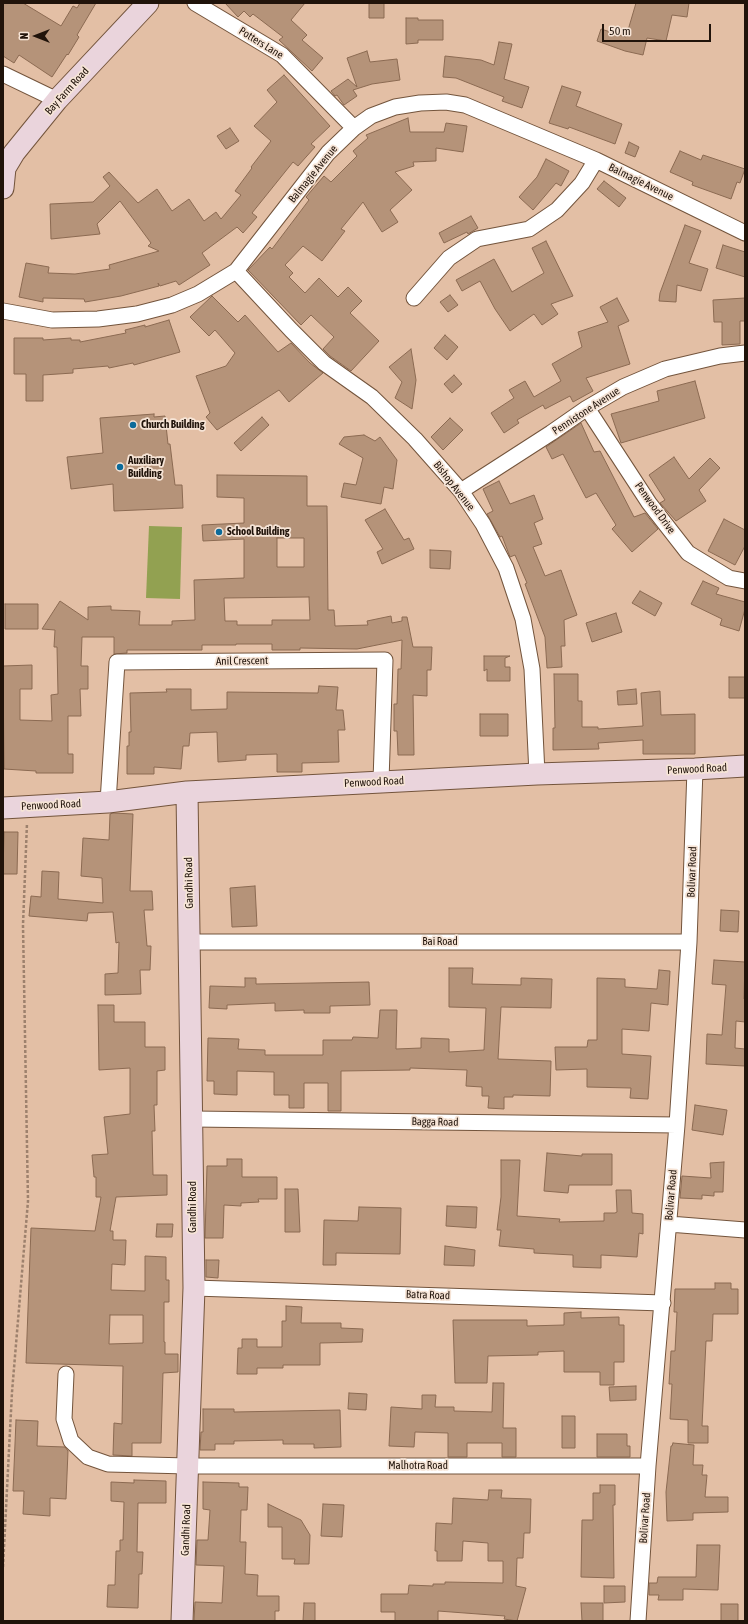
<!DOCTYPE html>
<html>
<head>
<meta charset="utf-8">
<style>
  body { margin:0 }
  #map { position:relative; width:748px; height:1624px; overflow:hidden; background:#e3bfa5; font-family:"Asap Condensed",sans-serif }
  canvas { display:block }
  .frame { position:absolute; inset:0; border:4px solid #20130a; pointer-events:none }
  .north { position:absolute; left:16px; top:16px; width:40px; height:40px; -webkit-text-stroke:3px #f6e4d6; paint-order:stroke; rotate:270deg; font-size:11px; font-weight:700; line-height:16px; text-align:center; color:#20130a }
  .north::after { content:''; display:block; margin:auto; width:14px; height:18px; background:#20130a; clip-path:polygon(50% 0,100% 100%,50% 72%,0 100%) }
  .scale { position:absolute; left:602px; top:24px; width:109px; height:18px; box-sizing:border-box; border:2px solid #20130a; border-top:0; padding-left:5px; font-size:12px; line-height:14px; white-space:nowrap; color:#20130a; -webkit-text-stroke:3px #f6e4d6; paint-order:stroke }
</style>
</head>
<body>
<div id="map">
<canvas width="748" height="1624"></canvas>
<div class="frame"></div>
<div class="north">N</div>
<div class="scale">50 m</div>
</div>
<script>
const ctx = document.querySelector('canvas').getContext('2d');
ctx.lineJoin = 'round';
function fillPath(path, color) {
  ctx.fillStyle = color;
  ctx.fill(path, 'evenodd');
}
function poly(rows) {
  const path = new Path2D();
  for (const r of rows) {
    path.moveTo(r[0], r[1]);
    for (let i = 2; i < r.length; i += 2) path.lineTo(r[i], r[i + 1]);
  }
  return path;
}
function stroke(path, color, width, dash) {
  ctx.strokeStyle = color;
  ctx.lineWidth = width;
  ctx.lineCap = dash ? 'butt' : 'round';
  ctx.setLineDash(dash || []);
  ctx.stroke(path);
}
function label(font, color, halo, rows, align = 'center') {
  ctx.font = font + ' "Asap Condensed",sans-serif';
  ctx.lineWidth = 3.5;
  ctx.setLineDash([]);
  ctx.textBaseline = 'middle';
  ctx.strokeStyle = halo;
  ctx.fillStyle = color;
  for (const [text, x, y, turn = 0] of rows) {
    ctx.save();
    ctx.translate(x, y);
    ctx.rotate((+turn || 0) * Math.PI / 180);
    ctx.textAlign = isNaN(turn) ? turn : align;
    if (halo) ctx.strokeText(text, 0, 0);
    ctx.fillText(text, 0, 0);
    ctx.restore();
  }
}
fillPath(poly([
  [149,526,182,527,180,599,146,598]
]), '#92a151');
const building = poly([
  [3,3,23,3,61,26,73,6,77,8,80,3,96,3,77,35,79,37,68,55,67,54,52,77,19,55,14,63,3,56,3,3],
  [225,3,305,3,291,20,307,35,302,40,323,58,312,71,279,40,283,37,253,14,250,17,244,11,238,17,225,3],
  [369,3,384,3,384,18,369,18,369,3],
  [636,3,689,3,687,17,672,15,666,41,647,38,643,55,625,51,597,41,601,29,626,37,636,3],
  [406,18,418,18,418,20,443,20,443,40,418,40,418,43,406,44,406,18],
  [499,42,512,44,504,79,529,87,522,108,502,101,504,97,456,78,443,77,445,56,481,60,494,65,499,42],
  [367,51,370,62,397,59,400,80,372,84,353,90,357,96,344,105,337,95,335,96,331,91,348,79,357,87,347,58,367,51],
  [284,75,330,126,311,144,315,147,298,166,293,162,252,213,257,217,243,233,237,227,202,253,210,265,179,285,176,281,160,286,158,283,159,286,121,296,85,302,84,299,43,298,43,302,19,297,26,263,49,267,48,273,75,274,110,269,109,265,159,251,148,246,151,243,120,201,97,224,100,234,51,239,50,204,93,202,110,186,103,177,109,172,138,203,157,189,172,211,189,199,204,221,216,212,221,219,241,195,235,191,252,168,251,167,271,141,254,126,277,102,267,90,284,75],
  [562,86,581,92,576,106,622,124,615,144,569,127,568,129,549,123,562,86],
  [408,118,410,132,444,132,446,123,467,126,463,152,436,148,436,161,413,162,414,166,395,172,412,190,390,210,398,222,382,232,363,202,341,229,345,231,322,261,303,246,285,265,293,273,289,277,305,293,319,278,338,297,348,287,362,301,350,313,379,341,351,371,330,356,323,349,334,337,311,315,301,325,248,270,270,247,272,249,309,200,306,197,324,176,331,182,357,156,353,151,368,138,366,135,408,118],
  [230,128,239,141,226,149,217,136,230,128],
  [629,142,639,147,635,157,625,153,629,142],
  [680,151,701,160,703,155,745,169,740,183,737,182,731,199,692,185,693,182,670,172,680,151],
  [546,159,569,171,561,186,556,183,533,210,519,197,537,177,546,159],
  [604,181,626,198,619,207,597,189,604,181],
  [471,216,478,228,468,234,467,232,444,243,439,233,471,216],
  [685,225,701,231,689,263,708,269,701,291,677,285,676,302,659,301,660,293,685,225],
  [546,241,573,296,551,304,558,314,542,325,534,314,510,331,495,309,480,281,462,291,456,280,494,259,512,292,544,273,532,248,546,241],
  [723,245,745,252,745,277,716,268,723,245],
  [450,295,458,305,448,312,440,302,450,295],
  [212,296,238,322,245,315,278,352,291,343,310,363,323,373,289,402,279,390,217,430,206,417,210,413,196,376,226,366,235,353,215,330,209,336,190,317,212,296],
  [617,298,629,321,618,326,630,364,586,378,593,391,573,402,570,396,545,409,543,405,517,420,519,423,504,433,491,413,514,398,509,390,525,381,534,397,561,381,552,364,582,347,578,332,608,322,600,307,617,298],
  [745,298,745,321,740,321,740,344,722,345,722,322,714,322,713,300,745,298],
  [169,320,180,352,134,365,133,363,109,368,108,366,73,369,73,373,43,375,43,401,26,401,26,374,14,374,14,338,43,338,43,340,71,338,71,340,80,340,80,342,126,333,125,330,145,325,145,327,169,320],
  [445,335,458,347,447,360,434,348,445,335],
  [411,349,416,380,412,409,395,398,402,382,389,367,411,349],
  [454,375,462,384,452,393,444,384,454,375],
  [695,381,705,418,621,443,611,414,659,401,657,391,695,381],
  [154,414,154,417,165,416,168,444,170,444,175,485,182,485,183,508,114,511,113,484,71,489,67,457,103,453,100,418,154,414],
  [262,417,269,425,241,451,234,443,262,417],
  [450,418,463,430,443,450,431,437,450,418],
  [581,423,594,452,600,451,634,517,645,513,658,529,632,552,612,529,616,525,596,493,586,498,563,454,552,459,546,447,581,423],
  [364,435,375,441,380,437,397,460,393,489,384,487,381,504,341,497,344,483,356,485,363,458,339,444,344,437,364,435],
  [674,457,689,479,710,458,720,468,699,490,706,501,676,521,660,503,665,500,649,475,674,457],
  [217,475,307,476,307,506,327,506,328,610,334,610,335,626,368,625,367,621,391,616,392,623,402,621,402,617,407,617,413,647,432,647,431,670,427,670,427,696,413,695,414,755,398,755,397,731,394,731,394,704,397,704,398,669,401,669,402,640,357,649,300,648,300,650,272,650,272,644,236,644,236,645,202,645,202,650,127,650,127,653,114,654,114,637,82,637,81,666,88,666,88,689,80,689,81,716,68,716,68,754,73,754,73,773,36,773,36,771,4,769,3,666,32,665,32,689,20,689,20,720,52,721,51,695,58,694,57,647,54,647,55,630,42,629,60,601,88,620,88,607,111,606,111,610,140,611,139,625,172,625,172,621,195,620,194,580,244,578,244,539,203,541,202,525,244,523,244,498,217,497,217,475],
  [277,538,304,538,304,567,277,567,277,538],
  [309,597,310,620,272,620,272,625,237,625,237,621,225,621,224,598,309,597],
  [499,481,510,504,534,495,543,519,534,523,542,544,533,547,545,576,561,570,577,615,564,620,565,646,561,646,562,667,547,668,545,637,525,584,527,583,515,555,510,557,502,536,500,537,487,514,493,511,483,489,499,481],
  [385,509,404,540,409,538,414,549,382,564,377,552,383,549,365,520,385,509],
  [724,519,745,530,745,546,735,565,708,551,724,519],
  [430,550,451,551,450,569,430,568,430,550],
  [703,581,719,588,716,594,745,602,745,609,739,631,720,625,722,619,691,604,703,581],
  [640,591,662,603,655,616,632,603,640,591],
  [5,604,38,604,38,629,5,629,5,604],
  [616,613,622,632,592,642,586,623,616,613],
  [484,656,510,656,505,658,505,667,510,667,510,681,487,681,487,669,484,671,484,656],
  [554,674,578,674,578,701,582,701,582,727,598,727,598,729,643,726,641,693,660,691,661,715,695,714,695,754,643,754,643,740,598,743,599,749,553,750,553,728,555,728,554,674],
  [729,677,745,677,745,698,729,698,729,677],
  [319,686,338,687,336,710,343,710,345,730,338,730,339,762,302,763,302,772,277,772,277,754,246,755,246,760,218,762,217,732,190,733,189,746,183,746,181,769,154,767,154,774,127,774,127,746,129,746,129,732,131,732,130,693,167,692,166,689,191,689,191,710,227,709,227,692,318,693,319,686],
  [636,689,637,704,618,705,617,691,636,689],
  [480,714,508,714,508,736,480,736,480,714],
  [113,813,133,814,130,891,152,891,153,910,144,910,147,946,151,946,150,970,140,970,141,994,105,995,105,974,118,973,119,942,116,943,113,912,88,913,87,921,29,916,31,896,41,897,42,871,59,872,58,899,103,903,102,878,81,876,83,838,109,840,110,814,113,813],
  [4,832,18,832,17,874,3,874,4,832],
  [255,886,257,926,232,927,230,888,255,886],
  [721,910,739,911,738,932,720,931,721,910],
  [714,960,745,962,744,999,745,999,745,1022,736,1021,735,1048,745,1049,745,1066,706,1064,707,1034,722,1035,726,985,712,984,714,960],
  [449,968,473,968,472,984,521,985,521,978,552,979,551,1008,501,1007,498,1059,551,1061,550,1096,513,1095,513,1097,504,1097,504,1109,488,1108,489,1096,482,1096,482,1087,466,1086,467,1070,410,1068,410,1070,341,1071,341,1111,328,1111,328,1083,304,1083,304,1108,289,1108,289,1095,274,1095,274,1072,237,1071,237,1095,214,1094,214,1081,207,1081,208,1038,239,1039,238,1049,265,1050,265,1055,323,1055,323,1040,352,1040,353,1037,378,1038,380,1010,397,1010,396,1049,421,1048,421,1038,449,1039,449,1052,484,1050,486,1008,449,1007,449,968],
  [659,970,670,971,668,1005,651,1003,649,1031,622,1029,622,1054,651,1056,648,1099,630,1098,631,1088,587,1087,587,1069,556,1070,555,1047,587,1047,588,1040,597,1040,597,978,625,979,625,987,657,989,659,970],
  [245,978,256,978,256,984,369,982,370,1005,330,1006,330,1013,304,1013,304,1010,275,1011,275,1003,227,1005,227,1009,209,1008,210,986,245,987,245,978],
  [98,1005,114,1005,114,1022,145,1022,145,1047,165,1047,165,1070,157,1071,157,1105,154,1105,155,1131,152,1131,153,1175,167,1175,167,1195,116,1197,110,1231,113,1231,113,1240,126,1240,125,1265,112,1264,111,1290,145,1291,145,1256,166,1257,166,1280,169,1280,169,1302,164,1302,164,1342,165,1342,165,1354,178,1354,178,1372,163,1373,161,1443,132,1443,132,1456,113,1455,114,1423,122,1424,123,1366,26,1363,31,1228,95,1231,101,1197,96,1197,96,1177,94,1177,92,1155,108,1154,104,1117,130,1114,130,1068,99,1070,98,1005],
  [110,1315,143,1315,143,1343,109,1344,110,1315],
  [695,1105,727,1110,723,1135,692,1130,695,1105],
  [547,1153,582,1156,582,1154,612,1154,612,1185,569,1185,568,1193,544,1191,547,1153],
  [227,1159,242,1159,242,1177,277,1177,277,1199,258,1199,259,1202,241,1203,241,1206,224,1205,223,1238,205,1238,207,1166,227,1166,227,1159],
  [501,1160,520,1160,517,1216,560,1219,559,1222,604,1221,604,1213,615,1213,617,1212,616,1190,631,1190,632,1213,643,1214,643,1234,639,1233,637,1257,601,1255,601,1268,573,1267,573,1255,534,1253,534,1249,499,1246,501,1230,497,1230,501,1197,501,1160],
  [724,1162,723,1192,714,1192,714,1196,702,1195,702,1199,680,1198,682,1176,711,1178,710,1163,724,1162],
  [285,1189,298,1189,300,1232,285,1232,285,1189],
  [447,1206,477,1207,476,1228,446,1226,447,1206],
  [359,1207,401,1208,400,1254,336,1253,336,1265,323,1265,324,1220,358,1221,359,1207],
  [157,1224,173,1224,172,1237,156,1237,157,1224],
  [445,1246,475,1250,474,1266,444,1265,445,1246],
  [206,1260,219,1260,218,1278,206,1277,206,1260],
  [715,1283,731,1283,731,1289,738,1289,738,1314,713,1314,712,1341,706,1341,702,1426,708,1426,708,1443,688,1443,688,1420,670,1419,672,1384,669,1384,671,1351,675,1351,677,1312,674,1312,675,1289,715,1289,715,1283],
  [286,1306,302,1307,301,1323,341,1323,341,1328,363,1329,362,1342,320,1343,320,1365,283,1365,283,1368,257,1368,257,1374,237,1374,238,1348,242,1348,242,1339,257,1339,257,1347,282,1347,282,1321,286,1321,286,1306],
  [581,1312,581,1318,619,1317,619,1325,624,1325,624,1362,614,1362,614,1385,600,1385,600,1372,564,1372,564,1351,538,1352,538,1355,488,1356,487,1383,455,1383,453,1320,527,1320,527,1326,564,1325,564,1313,581,1312],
  [493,1383,504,1383,503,1428,516,1428,516,1457,502,1457,502,1443,467,1443,467,1457,448,1457,448,1433,415,1432,414,1447,389,1446,391,1407,422,1409,422,1395,436,1395,435,1407,454,1407,454,1411,492,1412,493,1383],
  [636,1386,636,1400,610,1401,609,1387,636,1386],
  [349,1393,367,1394,366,1410,348,1409,349,1393],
  [203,1409,234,1409,234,1412,340,1410,341,1447,314,1448,314,1444,283,1444,283,1440,234,1441,234,1444,215,1444,215,1450,200,1450,201,1432,203,1432,203,1409],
  [562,1416,575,1416,575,1448,562,1448,562,1416],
  [16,1420,38,1421,37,1446,65,1447,68,1451,66,1499,50,1498,50,1516,23,1514,24,1491,13,1491,16,1420],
  [597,1434,627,1434,627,1446,630,1446,630,1457,597,1457,597,1434],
  [673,1443,694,1445,693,1465,703,1465,702,1475,707,1475,705,1497,728,1497,728,1512,693,1513,693,1520,667,1521,666,1492,671,1446,672,1446,673,1443],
  [134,1480,166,1481,166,1503,138,1503,137,1552,143,1552,142,1574,139,1574,138,1608,107,1607,108,1585,115,1585,116,1551,120,1551,120,1540,123,1540,124,1502,111,1501,111,1482,134,1483,134,1480],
  [203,1482,239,1483,239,1487,248,1487,247,1510,241,1510,240,1542,246,1542,245,1574,258,1575,257,1596,279,1596,279,1611,275,1611,275,1621,194,1621,195,1602,222,1603,224,1566,196,1565,197,1540,208,1540,210,1510,203,1509,203,1482],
  [600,1485,615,1485,615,1505,613,1505,614,1578,581,1577,582,1520,593,1520,593,1493,600,1493,600,1485],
  [489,1490,502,1490,501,1498,531,1499,530,1533,524,1533,523,1558,517,1558,516,1586,526,1588,517,1621,504,1619,505,1616,438,1611,438,1621,395,1621,395,1612,381,1612,381,1594,408,1594,409,1585,433,1586,433,1584,445,1584,445,1582,503,1583,503,1561,488,1561,488,1543,463,1541,462,1561,437,1561,437,1551,435,1551,436,1523,452,1524,453,1498,488,1500,489,1490],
  [268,1504,301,1520,310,1535,309,1564,294,1564,295,1559,282,1559,282,1527,268,1527,268,1504],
  [323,1504,344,1505,342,1537,321,1536,323,1504],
  [697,1545,720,1545,718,1590,683,1589,683,1600,658,1600,659,1595,649,1595,649,1583,657,1583,658,1577,696,1577,697,1545],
  [604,1586,625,1586,625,1602,604,1603,604,1586],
  [304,1603,315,1603,315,1621,303,1621,304,1603],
  [581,1603,603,1603,603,1621,582,1621,581,1603],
  [721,1604,738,1604,738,1621,721,1621,721,1604]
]);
fillPath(building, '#b59379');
stroke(building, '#8b6a52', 1);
const street = poly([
  [195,3,282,55,354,128],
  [3,74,57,100],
  [236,271,291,330,324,363,372,397,415,439,461,491,483,524,506,568,523,619,532,669,537,774],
  [414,298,449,258,477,239,529,229,557,210,582,183,596,160],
  [3,311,52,320,98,319,137,314,172,305,198,294,236,271,328,153,354,128,371,116,395,107,420,103,446,102,465,105,596,160,745,233],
  [587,408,649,503,688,553,729,578,745,581],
  [461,491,551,433,587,408,623,387,665,369,720,356,745,353],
  [108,802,117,662,385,660,381,781],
  [190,942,689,942],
  [193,1119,677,1125],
  [669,1224,745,1230],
  [194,1288,663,1303],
  [66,1374,64,1419,71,1441,88,1457,108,1464,188,1466,648,1466],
  [638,1621,648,1466,677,1125,689,942,695,769]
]);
const secondary = poly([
  [3,188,5,168,14,153,57,100,148,3],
  [3,808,108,802,187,792,537,774,695,769,745,766],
  [182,1621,194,1288,187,792]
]);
stroke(street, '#73543c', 17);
stroke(secondary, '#73543c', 23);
stroke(poly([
  [3,1567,12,1392,28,1201,23,925,27,823]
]), '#9d816d', 2.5, [3, 2]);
stroke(street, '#fff', 15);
stroke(secondary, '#ead4dc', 21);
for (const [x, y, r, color] of [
  [133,425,4,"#0c6b9a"],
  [120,467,4,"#0c6b9a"],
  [219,532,4,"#0c6b9a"]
]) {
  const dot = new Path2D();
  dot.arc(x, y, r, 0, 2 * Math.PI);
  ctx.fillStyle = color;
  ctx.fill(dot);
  stroke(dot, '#f6e4d6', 1.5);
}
label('11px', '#20130a', '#f6e4d6', [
  ["Potters Lane",261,43,32],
  ["Bay Farm Road",67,91,-48],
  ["Balmagie Avenue",313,174,-51],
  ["Balmagie Avenue",641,182,26],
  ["Pennistone Avenue",586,411,-33],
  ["Bishop Avenue",454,486,52],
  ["Penwood Drive",655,508,54],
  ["Anil Crescent",242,661,-1],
  ["Penwood Road",697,769,-3],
  ["Penwood Road",374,782,-3],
  ["Penwood Road",51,805,-3],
  ["Bolivar Road",692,872,-88],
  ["Gandhi Road",189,883,-91],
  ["Bai Road",440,942],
  ["Bagga Road",435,1122,1],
  ["Bolivar Road",671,1195,-85],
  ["Gandhi Road",193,1207,-90],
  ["Batra Road",428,1295,2],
  ["Malhotra Road",418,1466],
  ["Bolivar Road",645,1518,-86],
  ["Gandhi Road",186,1530,-88]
]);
label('bold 11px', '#20130a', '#f6e4d6', [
  ["Church Building",141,425],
  ["Auxiliary",128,461],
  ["Building",128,474],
  ["School Building",227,532]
], 'left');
</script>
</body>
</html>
